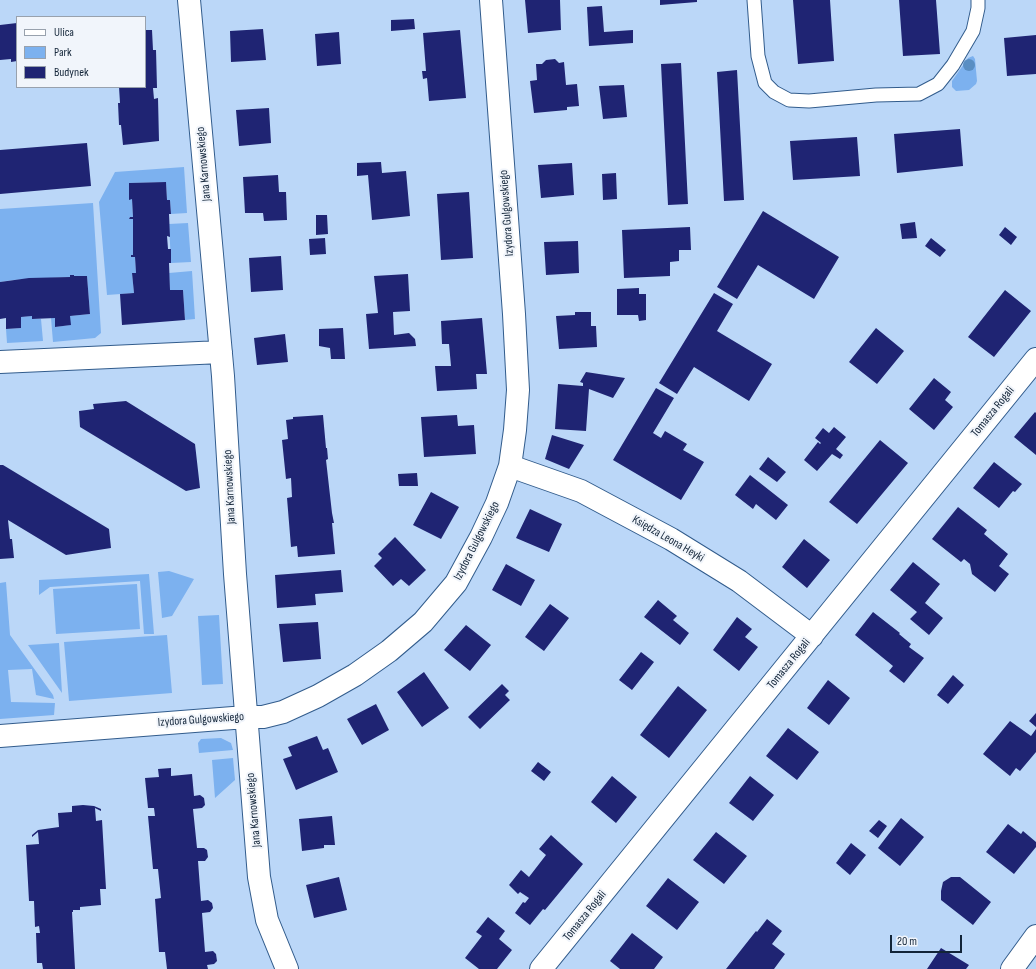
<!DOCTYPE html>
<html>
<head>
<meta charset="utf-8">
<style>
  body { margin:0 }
  #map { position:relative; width:1036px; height:969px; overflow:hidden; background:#bbd7f8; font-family:"Sofia Sans Condensed",sans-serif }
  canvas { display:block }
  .legend { position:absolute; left:16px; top:16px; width:130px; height:72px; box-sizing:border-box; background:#f1f5fb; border:1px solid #98a1ad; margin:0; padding:5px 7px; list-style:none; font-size:12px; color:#122438 }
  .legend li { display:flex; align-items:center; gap:8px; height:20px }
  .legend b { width:20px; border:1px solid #98a1ad }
  .scale { position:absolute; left:890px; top:935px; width:72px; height:18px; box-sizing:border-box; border:2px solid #122438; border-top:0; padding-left:5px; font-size:12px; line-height:14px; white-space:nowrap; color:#122438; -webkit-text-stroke:3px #f1f5fb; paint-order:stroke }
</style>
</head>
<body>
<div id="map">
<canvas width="1036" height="969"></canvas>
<ul class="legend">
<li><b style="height:5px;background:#fff"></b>Ulica</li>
<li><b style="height:11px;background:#7cb1ef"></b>Park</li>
<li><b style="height:11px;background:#1f2473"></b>Budynek</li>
</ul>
<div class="scale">20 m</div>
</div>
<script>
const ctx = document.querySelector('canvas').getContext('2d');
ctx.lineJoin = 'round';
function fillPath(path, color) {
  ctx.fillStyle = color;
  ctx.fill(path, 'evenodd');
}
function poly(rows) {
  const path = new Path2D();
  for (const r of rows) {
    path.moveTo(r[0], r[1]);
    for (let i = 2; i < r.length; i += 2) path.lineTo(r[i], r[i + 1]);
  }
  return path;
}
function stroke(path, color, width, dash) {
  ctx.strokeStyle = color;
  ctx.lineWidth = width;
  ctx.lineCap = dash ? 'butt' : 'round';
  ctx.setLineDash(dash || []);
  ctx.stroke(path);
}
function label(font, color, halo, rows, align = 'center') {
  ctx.font = font + ' "Sofia Sans Condensed",sans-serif';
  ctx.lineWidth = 4;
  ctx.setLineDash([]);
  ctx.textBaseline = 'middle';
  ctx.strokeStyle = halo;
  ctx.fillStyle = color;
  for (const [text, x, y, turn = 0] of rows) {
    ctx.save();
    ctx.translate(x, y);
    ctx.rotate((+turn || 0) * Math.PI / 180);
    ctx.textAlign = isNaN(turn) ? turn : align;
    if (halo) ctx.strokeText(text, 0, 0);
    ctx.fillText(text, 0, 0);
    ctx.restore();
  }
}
fillPath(poly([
  [973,56,975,59,977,81,976,84,969,90,956,91,952,87,952,81,968,58],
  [184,167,187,213,171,214,170,200,167,200,166,182,129,183,129,199,132,199,133,217,130,217,129,219,133,219,133,255,131,255,131,257,135,257,136,273,132,273,134,293,107,295,99,202,115,172],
  [93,203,101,333,95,338,53,342,51,318,55,318,55,327,70,325,70,316,90,314,87,276,13,280,0,282,0,209],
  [188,223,191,262,171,263,169,224],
  [192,271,195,319,185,320,183,290,170,290,169,273],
  [32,316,32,319,41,319,43,341,7,343,6,329,21,328,21,317],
  [169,571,194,579,172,616,162,618,158,572],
  [149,574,154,634,144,634,140,581,50,587,39,595,39,580],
  [6,582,10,635,53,695,54,699,36,695,32,669,8,670,11,702,55,703,54,715,0,719,0,583],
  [137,584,140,629,56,634,53,589],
  [219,615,223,684,202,685,198,616],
  [167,635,172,693,69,701,64,642],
  [59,643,62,693,28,645],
  [221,738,231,743,233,750,199,753,198,743,201,739],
  [233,758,235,780,215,798,212,760]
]), '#7cb1ef');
fillPath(poly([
  [525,0,560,0,561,30,528,33],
  [660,0,697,0,697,2,660,5],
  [793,0,830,0,834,61,798,64],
  [899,0,936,0,940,54,903,56],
  [602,6,604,32,633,30,633,43,589,46,587,7],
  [414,19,415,29,391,31,391,20],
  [17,23,17,61,11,62,11,59,0,60,0,25],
  [263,29,266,60,231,62,230,31],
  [145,30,152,30,153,50,156,50,157,88,153,88,154,99,158,98,159,141,123,145,121,125,119,125,118,103,120,103,119,87,145,87],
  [460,30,466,98,429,101,427,78,423,79,422,71,426,71,423,33],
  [339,32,341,64,317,66,315,34],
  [1036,35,1036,74,1007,76,1004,38],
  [555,59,559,63,564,62,566,85,577,84,579,106,567,107,567,110,534,113,530,81,537,80,536,64,542,64,546,60],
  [681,63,688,204,668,205,661,64],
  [737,70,744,200,724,201,717,72],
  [624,85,627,117,603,119,599,86],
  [269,108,271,143,239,146,236,110],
  [960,129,963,166,897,173,894,134],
  [857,137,860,176,793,180,790,141],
  [87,143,91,186,0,194,0,150],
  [381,162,382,173,406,171,410,216,372,220,368,175,357,176,357,163],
  [572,163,574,195,541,198,538,165],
  [616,173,617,199,603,200,602,174],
  [278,175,279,192,286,192,287,220,264,221,263,213,245,213,243,177],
  [166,182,167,200,170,200,171,214,169,214,170,237,167,236,168,249,171,249,171,263,169,263,170,290,183,290,185,320,122,325,120,294,134,293,132,273,136,273,135,257,131,257,131,255,133,255,133,219,129,219,130,217,133,217,132,199,129,200,129,183],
  [469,192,473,258,441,260,437,194],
  [763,211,839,257,814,299,758,265,737,299,717,287],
  [316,215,327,215,328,234,316,235],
  [915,222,917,238,902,239,900,224],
  [690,227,691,250,679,250,679,261,670,262,670,276,624,278,622,230],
  [1005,227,1017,237,1011,245,999,235],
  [325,238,326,254,310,255,309,239],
  [931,238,946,250,940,257,925,246],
  [578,241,579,273,546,275,544,242],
  [281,256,283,290,251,292,249,258],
  [408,274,410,311,393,312,394,335,409,333,415,339,416,346,369,349,366,314,378,313,374,276],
  [70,275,74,275,74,276,87,276,90,314,70,316,71,325,55,327,55,318,32,319,32,316,21,317,21,328,6,329,6,318,0,319,0,282,29,278,70,277],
  [639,288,639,294,646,294,646,320,639,321,638,315,617,315,617,289],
  [1005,290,1031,311,994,357,968,337],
  [714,293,733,304,717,331,772,364,749,401,694,367,677,394,659,383],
  [575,312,591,312,591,326,596,326,597,347,559,349,556,316,575,315],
  [482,318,487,374,476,374,477,389,437,391,435,366,451,366,449,344,442,344,441,321],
  [343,328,345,359,331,359,330,348,319,346,319,329],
  [876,328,904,351,877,384,849,362],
  [285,334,288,362,257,365,254,338],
  [586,372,625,378,613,398,589,389,586,431,555,429,558,384,583,386,583,383,580,382],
  [934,378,951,392,945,400,953,407,934,430,909,409],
  [656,388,674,398,653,433,661,438,665,431,687,444,683,450,704,462,681,500,613,460],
  [126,401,195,444,200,488,186,491,80,427,79,411,94,409,93,404],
  [1035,412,1036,413,1036,455,1014,437],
  [323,415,326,448,327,448,328,459,326,460,332,513,334,523,332,523,335,554,298,557,297,546,291,547,287,498,292,497,291,478,286,479,282,440,288,439,286,420,293,419,293,417],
  [457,415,458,426,474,425,476,454,424,457,421,417],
  [834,427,846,437,836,449,843,455,840,459,832,454,817,471,804,460,818,442,820,444,821,443,815,438,823,428,829,433],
  [552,435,584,445,569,469,545,459],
  [880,440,908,463,857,524,829,502],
  [768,457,786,472,777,482,759,469],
  [994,462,1022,484,1015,492,1013,491,999,508,973,488],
  [0,465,3,465,109,529,111,548,66,555,8,520,10,539,12,539,14,558,0,559],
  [417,473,418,486,399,486,398,474],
  [750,475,788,505,776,520,756,504,753,509,735,495],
  [431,492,459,507,441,539,413,525],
  [958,507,987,530,984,534,1008,554,999,566,1009,574,995,592,972,574,970,564,964,559,961,562,932,539],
  [530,509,562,524,549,552,516,538],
  [395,537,426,570,409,586,401,579,393,586,374,566,382,558,378,554],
  [804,539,830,560,807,588,782,567],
  [913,562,940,584,925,603,943,618,929,635,910,619,917,612,890,590],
  [506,564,535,580,521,606,492,590],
  [341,570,343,592,315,594,316,605,277,608,275,575],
  [658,600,677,616,673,620,689,633,680,645,644,617],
  [550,604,569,618,544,651,525,637],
  [873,612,900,633,899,634,911,644,909,647,924,658,904,683,889,671,893,666,855,635],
  [737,617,752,629,745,637,758,647,739,671,713,650],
  [318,622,321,659,283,662,279,624],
  [466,625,491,645,470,671,444,650],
  [641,652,654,662,632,690,619,680],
  [424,672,449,708,422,727,397,692],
  [953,675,964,685,948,704,937,695],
  [828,680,850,698,829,725,807,708],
  [502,684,509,691,505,695,510,700,480,729,468,717],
  [678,686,707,710,669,758,640,735],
  [376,704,389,730,362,745,347,719],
  [1036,713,1036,727,1029,721],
  [1010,721,1031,736,1036,729,1036,752,1020,771,1016,768,1010,776,983,754],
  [788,728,819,752,797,780,766,756],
  [317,736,323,750,328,748,338,772,296,790,283,759,292,756,288,747],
  [538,762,551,772,544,781,531,771],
  [171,768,171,776,192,774,194,796,200,795,204,798,205,805,202,808,193,809,197,848,204,848,207,850,208,857,205,861,198,861,201,901,208,900,212,903,213,908,210,912,202,913,205,952,213,951,216,954,217,961,214,964,207,965,208,969,167,969,165,952,159,952,155,899,161,898,158,869,153,869,148,816,155,816,154,808,148,808,145,778,159,777,158,769],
  [612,776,637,797,616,823,591,802],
  [750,776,774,795,753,821,729,803],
  [83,805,94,806,101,809,101,811,95,808,96,821,102,820,106,889,100,889,101,905,80,907,80,910,73,910,73,912,72,912,75,969,43,969,42,963,37,963,36,933,40,933,39,926,35,927,34,901,29,901,26,845,39,844,38,832,32,837,32,835,38,830,59,827,58,813,72,812,72,806],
  [332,816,335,845,324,845,324,848,302,851,299,819],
  [901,818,924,837,900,866,878,848],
  [879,820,887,826,878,838,869,831],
  [1008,824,1021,834,1023,831,1036,842,1036,847,1014,874,986,852],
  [716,832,747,856,724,884,693,860],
  [551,835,583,864,545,910,543,909,530,925,515,913,523,902,525,903,529,898,520,892,518,894,509,885,521,870,529,877,546,855,539,849],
  [851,843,866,855,850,875,836,863],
  [339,877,347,910,314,918,306,885],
  [951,877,960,877,991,902,973,925,941,900,941,891,943,882],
  [668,878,699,902,677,930,646,906],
  [488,917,505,931,499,939,512,950,497,969,479,969,465,958,482,936,476,932],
  [767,919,782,931,772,944,785,954,774,969,726,969,756,931,757,932],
  [632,933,663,957,654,969,620,969,610,961],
  [941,948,969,965,966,969,927,969]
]), '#1f2473');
const lane = poly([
  [754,0,758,56,765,83,774,92,789,100,809,101,876,95,919,94,938,84,953,65,973,31,978,8,978,0]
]);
const street = poly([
  [189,0,223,376,235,574,259,877,267,920,287,969],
  [0,362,221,352],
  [510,466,581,491,671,539,739,581,812,636],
  [0,736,246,717,263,717,283,712,318,696,355,675,389,651,423,622,456,583,481,537,497,503,510,466,515,430,518,390,514,314,491,0],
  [541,969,1036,359]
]);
const secondary = poly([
  [1012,969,1036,936]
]);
stroke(lane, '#325c8c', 15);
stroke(street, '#325c8c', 24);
stroke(secondary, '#325c8c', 24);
stroke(lane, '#fff', 13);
stroke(street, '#fff', 22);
stroke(secondary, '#fff', 22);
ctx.fillStyle = '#598ec3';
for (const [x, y] of [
  [969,65]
]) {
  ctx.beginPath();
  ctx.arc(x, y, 6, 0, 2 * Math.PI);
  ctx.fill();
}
label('12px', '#122438', '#f1f5fb', [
  ["Jana Karnowskiego",204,164,-95],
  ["Izydora Gulgowskiego",507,213,-94],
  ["Tomasza Rogali",993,412,-51],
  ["Jana Karnowskiego",230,487,-93],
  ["Księdza Leona Heyki",668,539,30],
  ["Izydora Gulgowskiego",477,541,-63],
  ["Tomasza Rogali",789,664,-51],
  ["Izydora Gulgowskiego",201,720,-4],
  ["Jana Karnowskiego",254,810,-95],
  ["Tomasza Rogali",585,916,-51]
]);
</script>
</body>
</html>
